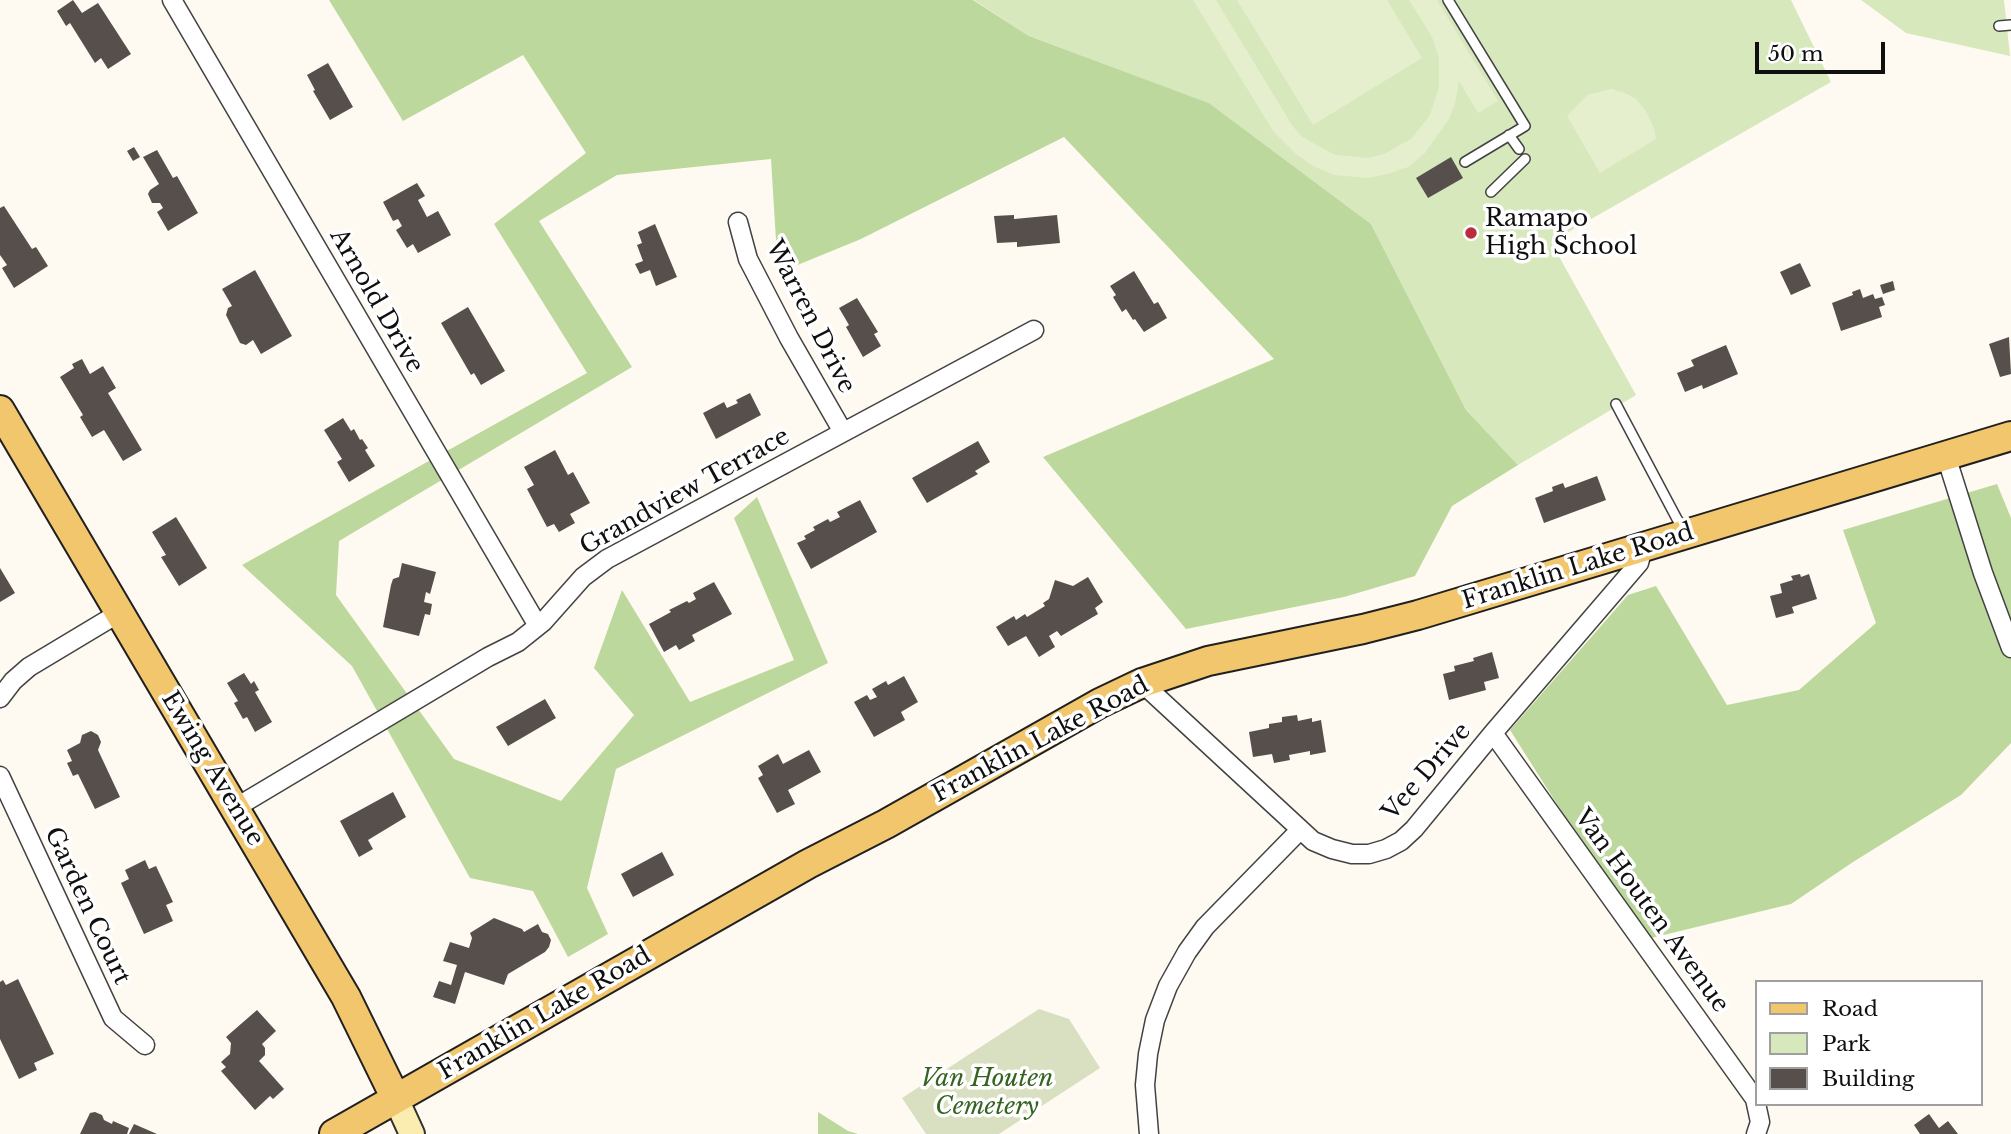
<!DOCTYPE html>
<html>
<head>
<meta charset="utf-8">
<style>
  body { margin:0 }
  #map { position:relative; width:2011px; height:1134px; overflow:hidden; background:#fefaf1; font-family:"Libre Baskerville",serif }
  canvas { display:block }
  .legend { position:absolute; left:1755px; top:980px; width:228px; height:126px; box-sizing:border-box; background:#fff; border:2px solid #9f9f9f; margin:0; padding:9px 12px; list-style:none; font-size:21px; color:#0f0f0f }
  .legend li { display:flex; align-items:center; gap:14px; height:35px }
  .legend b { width:35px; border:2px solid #9f9f9f }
  .scale { position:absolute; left:1755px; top:42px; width:130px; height:32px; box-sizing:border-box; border:4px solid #0f0f0f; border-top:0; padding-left:9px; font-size:21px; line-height:24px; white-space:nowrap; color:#0f0f0f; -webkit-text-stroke:5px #fff; paint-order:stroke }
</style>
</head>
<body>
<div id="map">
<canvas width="2011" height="1134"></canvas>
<ul class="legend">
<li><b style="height:9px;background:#f2c66d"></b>Road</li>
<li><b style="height:19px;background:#d6e8bc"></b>Park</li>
<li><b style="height:19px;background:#574f4b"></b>Building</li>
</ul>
<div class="scale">50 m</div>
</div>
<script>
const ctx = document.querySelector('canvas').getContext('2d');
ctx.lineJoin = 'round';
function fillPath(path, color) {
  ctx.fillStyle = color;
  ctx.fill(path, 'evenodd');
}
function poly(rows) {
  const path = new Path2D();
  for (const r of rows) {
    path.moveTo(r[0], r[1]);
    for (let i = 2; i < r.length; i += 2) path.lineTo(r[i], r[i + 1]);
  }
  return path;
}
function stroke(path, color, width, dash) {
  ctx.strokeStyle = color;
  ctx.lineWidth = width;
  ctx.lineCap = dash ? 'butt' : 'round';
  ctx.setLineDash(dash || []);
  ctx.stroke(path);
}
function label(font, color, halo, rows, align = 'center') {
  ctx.font = font + ' "Libre Baskerville",serif';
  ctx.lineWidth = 7;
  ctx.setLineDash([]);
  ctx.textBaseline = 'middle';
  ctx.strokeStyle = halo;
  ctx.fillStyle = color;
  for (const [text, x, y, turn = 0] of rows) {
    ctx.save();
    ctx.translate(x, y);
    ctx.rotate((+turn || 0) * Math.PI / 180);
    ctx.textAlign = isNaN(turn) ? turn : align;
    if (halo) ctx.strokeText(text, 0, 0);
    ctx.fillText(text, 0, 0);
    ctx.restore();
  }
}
fillPath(poly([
  [974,0,1791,0,1831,82,1551,242,1636,395,1518,465,1466,410,1371,224,1209,103,1029,36],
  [1861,0,2004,0,2010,56,1906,33]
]), '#d6e8bc');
fillPath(poly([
  [329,0,973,0,1029,36,1209,103,1371,224,1466,410,1518,465,1452,506,1415,576,1344,597,1186,629,1043,457,1274,359,1064,137,861,239,778,273,771,159,617,175,539,221,632,367,339,541,336,595,454,759,561,801,634,715,594,668,622,590,690,702,794,660,734,518,757,497,828,663,616,769,587,888,608,934,568,957,533,891,470,878,352,666,242,565,587,373,494,224,586,153,523,55,403,121],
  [1997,484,2011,518,2011,743,1961,795,1853,862,1791,904,1643,940,1510,730,1628,595,1656,586,1727,705,1799,690,1876,623,1843,530],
  [818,1112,848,1131,858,1134,818,1134]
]), '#bcd89c');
fillPath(poly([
  [1039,1009,1069,1019,1100,1068,999,1134,926,1134,902,1098]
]), '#d9e0c2');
fillPath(poly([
  [1193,0,1216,0,1292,125,1302,137,1335,155,1368,158,1384,154,1411,139,1430,115,1439,87,1439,58,1432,37,1409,0,1437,0,1498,101,1478,113,1459,81,1455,104,1449,119,1425,153,1408,167,1391,173,1368,178,1334,175,1313,166,1296,154,1273,131],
  [1237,0,1387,0,1422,58,1313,125],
  [1611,89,1625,93,1636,99,1646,111,1654,128,1656,139,1600,173,1567,116,1587,95]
]), '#e6efcd');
fillPath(poly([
  [73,0,82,13,98,3,131,54,108,69,101,58,95,63,70,23,66,26,57,11],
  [328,63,353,107,330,120,313,91,315,90,307,75],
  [134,147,140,157,133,161,127,151],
  [157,150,173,178,177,176,198,213,168,231,157,212,163,208,160,203,152,203,148,194,150,190,159,184,143,157],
  [1451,157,1463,178,1428,198,1416,178],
  [417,183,425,196,418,200,427,217,438,211,451,235,418,253,413,244,407,248,396,230,402,226,398,219,393,221,383,202],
  [4,206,32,249,36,247,48,266,14,288,2,268,7,265,0,255,0,208],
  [1014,215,1014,219,1057,215,1060,243,1017,247,1017,242,997,243,994,216],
  [655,224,677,277,656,286,650,270,640,274,635,264,643,261,637,245,642,243,638,232],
  [1800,263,1811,286,1791,295,1780,272],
  [255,270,292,336,261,354,253,340,246,345,240,343,226,315,228,308,232,306,222,289],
  [1134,271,1154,304,1158,302,1167,318,1144,332,1135,319,1133,320,1126,309,1122,312,1113,297,1116,295,1110,286],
  [1893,281,1895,290,1883,294,1880,285],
  [1860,289,1863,298,1873,294,1875,299,1882,297,1885,305,1879,307,1882,317,1841,331,1832,303,1853,295,1852,292],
  [857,298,878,332,874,334,881,346,863,357,846,327,849,325,839,308],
  [468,307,505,371,481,385,474,373,471,375,441,323],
  [2009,337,2011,374,2000,377,1989,344],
  [1726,345,1738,374,1703,389,1702,385,1685,392,1677,373,1694,366,1691,360],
  [82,359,90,374,103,366,116,388,108,393,142,450,123,461,104,430,92,437,80,417,83,415,60,377,74,368,72,364],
  [750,393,761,415,716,439,703,413,724,402,727,408,738,403,736,400],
  [343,418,351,431,354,429,360,440,362,439,368,448,365,450,375,466,349,482,337,462,342,459,324,430],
  [978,441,990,462,975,471,978,474,927,503,912,478],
  [555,450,568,475,573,472,590,503,570,514,575,523,559,532,554,524,547,527,527,489,534,485,524,467],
  [1597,476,1606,500,1544,523,1535,498,1553,491,1552,487,1563,483,1565,488],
  [860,500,877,532,811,569,797,543,806,539,804,536,815,530,813,527,828,519,830,522,840,517,837,512],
  [176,517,207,568,179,586,161,557,166,555,152,532],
  [402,563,436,572,430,594,426,592,424,602,432,604,430,615,425,614,419,636,383,627,391,585,393,579,399,577],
  [0,568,15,593,0,602],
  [1800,574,1801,577,1809,574,1817,599,1792,607,1794,613,1776,618,1770,596,1782,593,1780,584,1793,580,1791,576],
  [1088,577,1103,602,1095,608,1098,614,1061,636,1057,631,1049,636,1055,647,1039,657,1026,636,1008,646,996,627,1014,616,1016,620,1025,614,1027,617,1045,606,1043,603,1049,599,1055,580,1073,586],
  [714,582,732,614,692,635,695,641,679,650,676,645,664,652,649,624,671,612,669,610,687,601,689,603,696,599,693,593],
  [1492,652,1499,678,1484,682,1486,690,1449,700,1443,674,1455,671,1454,666,1474,661,1473,658],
  [244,673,251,684,254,681,259,690,255,692,272,722,255,732,247,717,243,719,234,703,238,701,227,683],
  [904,676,918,702,901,712,905,720,874,737,854,702,867,695,870,700,877,697,872,689,886,681,888,685],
  [545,699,556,718,508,746,496,727],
  [1297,715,1298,721,1312,718,1312,722,1321,720,1326,752,1310,755,1310,751,1289,755,1290,760,1274,763,1272,754,1253,757,1249,732,1269,728,1269,724,1282,722,1282,717],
  [91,731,98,735,101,742,98,750,120,797,95,809,78,774,73,776,67,763,72,761,67,750,80,743,82,735],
  [809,750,821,772,788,790,795,804,777,813,758,778,763,775,758,766,778,754,783,764],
  [393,792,406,817,368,840,373,849,359,857,340,821],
  [662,852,674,875,633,897,621,874],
  [145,860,149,869,156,866,173,902,166,905,173,921,144,934,121,883,129,879,125,870],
  [494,918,522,929,524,932,538,924,542,932,548,934,551,940,549,947,545,952,508,974,504,985,465,972,455,1004,433,997,439,981,451,985,457,965,443,961,450,942,469,948,472,938,470,933],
  [18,979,54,1054,34,1063,37,1070,19,1079,0,1039,0,982,3,980,6,985],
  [257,1010,276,1031,262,1044,265,1048,265,1055,259,1061,284,1089,273,1099,270,1096,255,1110,221,1071,226,1067,221,1062,230,1054,231,1043,226,1037],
  [95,1112,102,1115,104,1120,112,1124,113,1121,129,1128,127,1134,80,1134,90,1113],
  [1929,1114,1939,1128,1948,1121,1958,1134,1920,1134,1914,1125],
  [134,1124,157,1134,129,1134]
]), '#574f4b');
const lane = poly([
  [1448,0,1525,126,1465,162],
  [1999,26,2011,25],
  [1509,135,1519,149],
  [1491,192,1525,159],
  [1616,404,1677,519,1685,530]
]);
const street = poly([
  [172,0,538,626],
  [738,222,748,259,789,338,843,432],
  [1946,456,1983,573,2011,648],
  [1142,683,1313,841,1332,849,1352,854,1369,854,1386,849,1401,841,1414,829,1493,733,1639,563,1643,548],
  [0,698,13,681,29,667,119,613],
  [1493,733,1755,1099,1760,1122,1756,1134],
  [0,776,113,1018,145,1045],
  [235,808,488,657,518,642,543,622,583,577,607,559,1034,330],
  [1149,1134,1145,1085,1148,1054,1155,1020,1168,986,1187,952,1205,927,1300,830]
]);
const secondary = poly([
  [396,1099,412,1134]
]);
const primary = poly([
  [0,410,346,997,396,1099],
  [334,1134,808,864,886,824,1100,703,1142,683,1208,661,1363,629,1418,615,2011,436]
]);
stroke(lane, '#424242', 12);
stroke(street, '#424242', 21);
stroke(secondary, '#313131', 28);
stroke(primary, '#202020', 32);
stroke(lane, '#fff', 9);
stroke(street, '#fff', 18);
stroke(secondary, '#fbecaf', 24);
stroke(primary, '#f2c66d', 28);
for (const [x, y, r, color] of [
  [1471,233,7,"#b92d3f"]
]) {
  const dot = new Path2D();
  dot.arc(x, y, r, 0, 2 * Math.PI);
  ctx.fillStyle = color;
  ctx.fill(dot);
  stroke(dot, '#fff', 2.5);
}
label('24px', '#0f0f0f', '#fff', [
  ["Ramapo",1485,219],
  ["High School",1485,247]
], 'left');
label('24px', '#0f0f0f', '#fff', [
  ["Arnold Drive",376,301,60],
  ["Warren Drive",810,317,63],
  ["Grandview Terrace",685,492,-29],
  ["Franklin Lake Road",1578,567,-17],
  ["Franklin Lake Road",1041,740,-28],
  ["Ewing Avenue",212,769,59],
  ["Vee Drive",1427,772,-49],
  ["Garden Court",87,906,65],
  ["Van Houten Avenue",1651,911,54],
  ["Franklin Lake Road",545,1014,-30]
]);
label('italic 24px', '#356421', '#fff', [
  ["Van Houten",987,1079],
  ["Cemetery",987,1107]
]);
</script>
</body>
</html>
